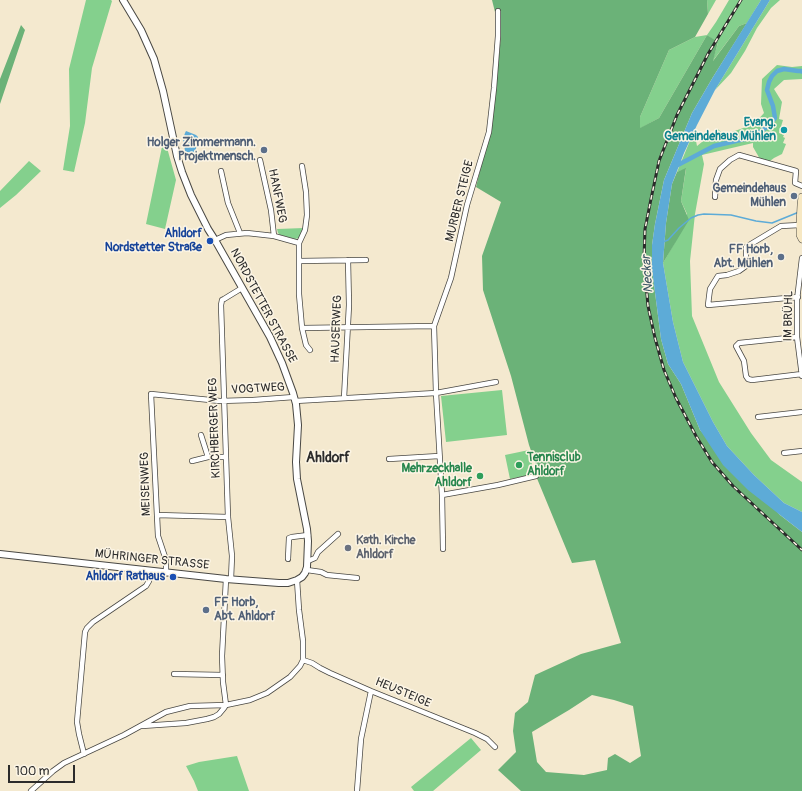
<!DOCTYPE html>
<html>
<head>
<meta charset="utf-8">
<style>
  body { margin:0 }
  #map { position:relative; width:802px; height:791px; overflow:hidden; background:#f4e9cf; font-family:Pangolin,sans-serif }
  canvas { display:block }
  .scale { position:absolute; left:8px; top:765px; width:67px; height:18px; box-sizing:border-box; border:2px solid #2b2b2b; border-top:0; padding-left:5px; font-size:12px; line-height:14px; white-space:nowrap; color:#2b2b2b; -webkit-text-stroke:3px #fcf5e5; paint-order:stroke }
</style>
</head>
<body>
<div id="map">
<canvas width="802" height="791"></canvas>
<div class="scale">100 m</div>
</div>
<script>
const ctx = document.querySelector('canvas').getContext('2d');
ctx.lineJoin = 'round';
function fillPath(path, color) {
  ctx.fillStyle = color;
  ctx.fill(path, 'evenodd');
}
function poly(rows) {
  const path = new Path2D();
  for (const r of rows) {
    path.moveTo(r[0], r[1]);
    for (let i = 2; i < r.length; i += 2) path.lineTo(r[i], r[i + 1]);
  }
  return path;
}
function stroke(path, color, width, dash) {
  ctx.strokeStyle = color;
  ctx.lineWidth = width;
  ctx.lineCap = dash ? 'butt' : 'round';
  ctx.setLineDash(dash || []);
  ctx.stroke(path);
}
function label(font, color, halo, rows, align = 'center') {
  ctx.font = font + ' Pangolin,sans-serif';
  ctx.lineWidth = 3;
  ctx.setLineDash([]);
  ctx.textBaseline = 'middle';
  ctx.strokeStyle = halo;
  ctx.fillStyle = color;
  for (const [text, x, y, turn = 0] of rows) {
    ctx.save();
    ctx.translate(x, y);
    ctx.rotate((+turn || 0) * Math.PI / 180);
    ctx.textAlign = isNaN(turn) ? turn : align;
    if (halo) ctx.strokeText(text, 0, 0);
    ctx.fillText(text, 0, 0);
    ctx.restore();
  }
}
fillPath(poly([
  [86,0,111,0,112,1,92,68,85,123,74,172,63,170,70,126,69,69],
  [707,0,716,0,708,14],
  [729,0,761,0,747,23,739,26,712,62,718,43,707,35,659,118,639,129,640,117,669,50,695,37,707,35,716,22],
  [770,0,780,0,771,8,757,28,745,51,731,73,715,90],
  [777,65,792,67,802,66,802,79,784,80,774,89,782,102,779,119,783,120,779,133,784,135,783,137,785,138,783,143,786,144,782,154,774,158,770,161,760,159,753,147,753,143,702,155,704,164,695,214,690,261,692,316,719,382,751,433,771,460,802,482,802,512,784,503,754,475,727,446,713,422,683,362,673,322,663,263,674,244,687,214,681,201,686,169,677,172,694,131,697,146,718,129,724,135,754,124,764,113,761,104,762,79],
  [164,137,176,180,165,229,146,224],
  [29,161,41,171,16,195,0,208,0,191],
  [304,228,302,235,299,238,295,239,280,235,278,233,277,229],
  [502,390,507,435,446,442,441,396],
  [529,450,534,474,510,479,505,455],
  [471,738,481,750,433,791,414,791,411,787],
  [237,756,249,791,198,791,194,781,186,766,199,762]
]), '#84d08d');
fillPath(poly([
  [492,0,707,0,708,14,695,37,669,50,640,117,640,128,659,118,707,35,718,42,713,61,739,26,747,23,713,77,692,113,664,180,655,224,652,245,652,269,661,339,668,364,681,384,700,430,780,515,802,532,802,791,521,791,498,770,516,752,513,731,515,713,528,702,535,675,581,654,621,643,595,560,572,563,536,476,537,473,536,465,529,445,511,376,483,290,482,256,501,202,476,187,492,121,501,36],
  [592,695,614,700,633,706,641,756,630,763,615,754,608,758,607,770,584,775,546,772,537,762,532,732,569,710],
  [21,25,25,30,0,104,0,79],
  [686,168,681,201,689,220,663,263,666,223,672,184,677,172]
]), '#6bb278');
fillPath(poly([
  [761,0,770,0,715,90,697,125,684,153,672,184,666,223,663,263,673,322,683,362,713,422,727,446,754,475,784,503,802,512,802,532,748,490,723,465,700,430,681,384,668,364,661,339,652,269,652,245,655,224,664,180,692,113,713,77],
  [186,131,196,135,198,137,198,140,194,157,190,159,188,158,185,151,183,139,185,133]
]), '#5dabd7');
stroke(poly([
  [798,71,802,73],
  [663,242,668,240,679,228,691,218,698,215,704,214,731,215,756,221,772,223,799,212]
]), '#5dabd7', 1.5);
stroke(poly([
  [674,167,714,146,749,138,757,134,767,127,775,118,773,106,767,90,769,82,772,76,777,71,784,69,798,71,802,71]
]), '#5dabd7', 4.5);
const minor = poly([
  [260,160,271,210,274,236],
  [302,166,306,192,307,215,305,230,299,243,299,294,302,328,306,345,310,350],
  [221,171,228,203,240,233],
  [715,197,716,180,720,169,730,160,739,155,796,171,795,183,802,186],
  [215,240,226,235,247,233,274,236,299,243],
  [802,258,797,300,797,337,802,376],
  [299,261,366,260],
  [798,297,708,305,710,289,718,276,727,275,739,271,746,266,746,247,781,226,800,225],
  [302,328,434,326],
  [797,337,739,343,736,346,744,361,746,376,748,379,752,380,802,374],
  [344,398,349,305,348,260],
  [295,401,436,393,496,382],
  [758,417,802,412],
  [201,435,208,457],
  [784,453,802,451],
  [389,459,439,456],
  [192,461,208,457,226,457],
  [442,495,498,485,536,476],
  [157,515,228,517],
  [443,549,442,495,436,393,434,326,451,278,467,205,489,132,494,88,498,36,498,11],
  [288,559,289,538,292,537,308,535],
  [308,561,315,558,318,552,338,534],
  [307,570,321,572,327,575,357,578],
  [166,572,166,560,158,536,151,394,220,401,253,400,294,397],
  [231,579,232,556,228,517,221,305,222,300,224,299,242,288],
  [303,660,312,663,320,668,330,673,371,691,475,733,487,739,495,747],
  [174,674,223,675],
  [142,726,186,723,207,719,214,717,219,714,224,708,226,705,223,682,222,656,226,579],
  [84,754,79,734,77,722,85,632,87,628,93,622,146,586,149,581,151,571],
  [31,791,53,771,64,763,124,735,166,712,190,706,226,705,250,700,267,693,290,677,300,666,303,660,303,641,299,610,297,580],
  [357,791,361,739,371,691]
]);
const tertiary = poly([
  [0,554,226,579,279,583,288,583,297,580,302,577,305,573,307,567,308,541,307,529,297,479,296,462,298,425,296,404,293,393,282,363,270,337,215,240,208,229,191,195,182,172,177,156,163,91,154,59,141,30,123,0]
]);
const secondary = poly([
  [802,197,801,205,800,225,800,235,802,239]
]);
stroke(minor, '#494844', 6);
stroke(tertiary, '#494844', 8);
stroke(secondary, '#494844', 8);
stroke(minor, '#fff', 4.5);
stroke(tertiary, '#fff', 6);
stroke(secondary, '#f7e8c3', 7);
const rail = poly([
  [741,0,708,54,677,115,659,161,651,199,645,229,644,260,648,306,655,338,664,370,676,398,696,436,712,462,733,486,802,550]
]);
stroke(rail, '#2b2b2b', 3);
stroke(rail, '#fcf5e5', 1.5, [4.5]);
for (const [x, y, r, color] of [
  [784,130,4,"#0f9aa8"],
  [264,150,4,"#5c6f8a"],
  [794,196,4,"#5c6f8a"],
  [210,241,4,"#1a4fb4"],
  [781,257,4,"#5c6f8a"],
  [519,465,4,"#2e9e5b"],
  [480,476,4,"#2e9e5b"],
  [348,548,4,"#6b7280"],
  [173,577,4,"#1a4fb4"],
  [206,610,4,"#5c6f8a"]
]) {
  const dot = new Path2D();
  dot.arc(x, y, r, 0, 2 * Math.PI);
  ctx.fillStyle = color;
  ctx.fill(dot);
  stroke(dot, '#fcf5e5', 1.5);
}
label('bold 12px', '#0d838f', '#fcf5e5', [
  ["Evang.",776,123],
  ["Gemeindehaus Mühlen",776,137]
], 'right');
label('bold 12px', '#4e5e75', '#fcf5e5', [
  ["Holger Zimmermann.",256,143],
  ["Projektmensch.",256,157],
  ["Gemeindehaus",786,189],
  ["Mühlen",786,203],
  ["FF Horb,",773,250],
  ["Abt. Mühlen",773,264],
  ["FF Horb,",214,603,"left"],
  ["Abt. Ahldorf",214,617,"left"]
], 'right');
label('12px', '#2b2b2b', '#fcf5e5', [
  ["HANFWEG",277,196,79],
  ["MURBER STEIGE",460,201,-76],
  ["NORDSTETTER STRASSE",263,306,62],
  ["IM BRÜHL",789,316,-89],
  ["HAUSERWEG",337,329,-88],
  ["VOGTWEG",258,389,-3],
  ["KIRCHBERGER WEG",215,428,-92],
  ["MEISENWEG",146,484,-92],
  ["MÜHRINGER STRASSE",152,560,6],
  ["HEUSTEIGE",403,693,23]
]);
label('bold 12px', '#164399', '#fcf5e5', [
  ["Ahldorf",202,234],
  ["Nordstetter Straße",202,248],
  ["Ahldorf Rathaus",165,577]
], 'right');
label('bold 12px', '#27864d', '#fcf5e5', [
  ["Tennisclub",527,458],
  ["Ahldorf",527,472],
  ["Mehrzeckhalle",472,469,"right"],
  ["Ahldorf",472,483,"right"]
], 'left');
label('bold 12px', '#5b616d', '#fcf5e5', [
  ["Kath. Kirche",356,541],
  ["Ahldorf",356,555]
], 'left');
label('italic 13px', '#3c5867', '#fcf5e5', [
  ["Neckar",648,274,-94]
]);
label('bold 14px', '#2b2b2b', '#fcf5e5', [
  ["Ahldorf",328,458]
]);
</script>
</body>
</html>
